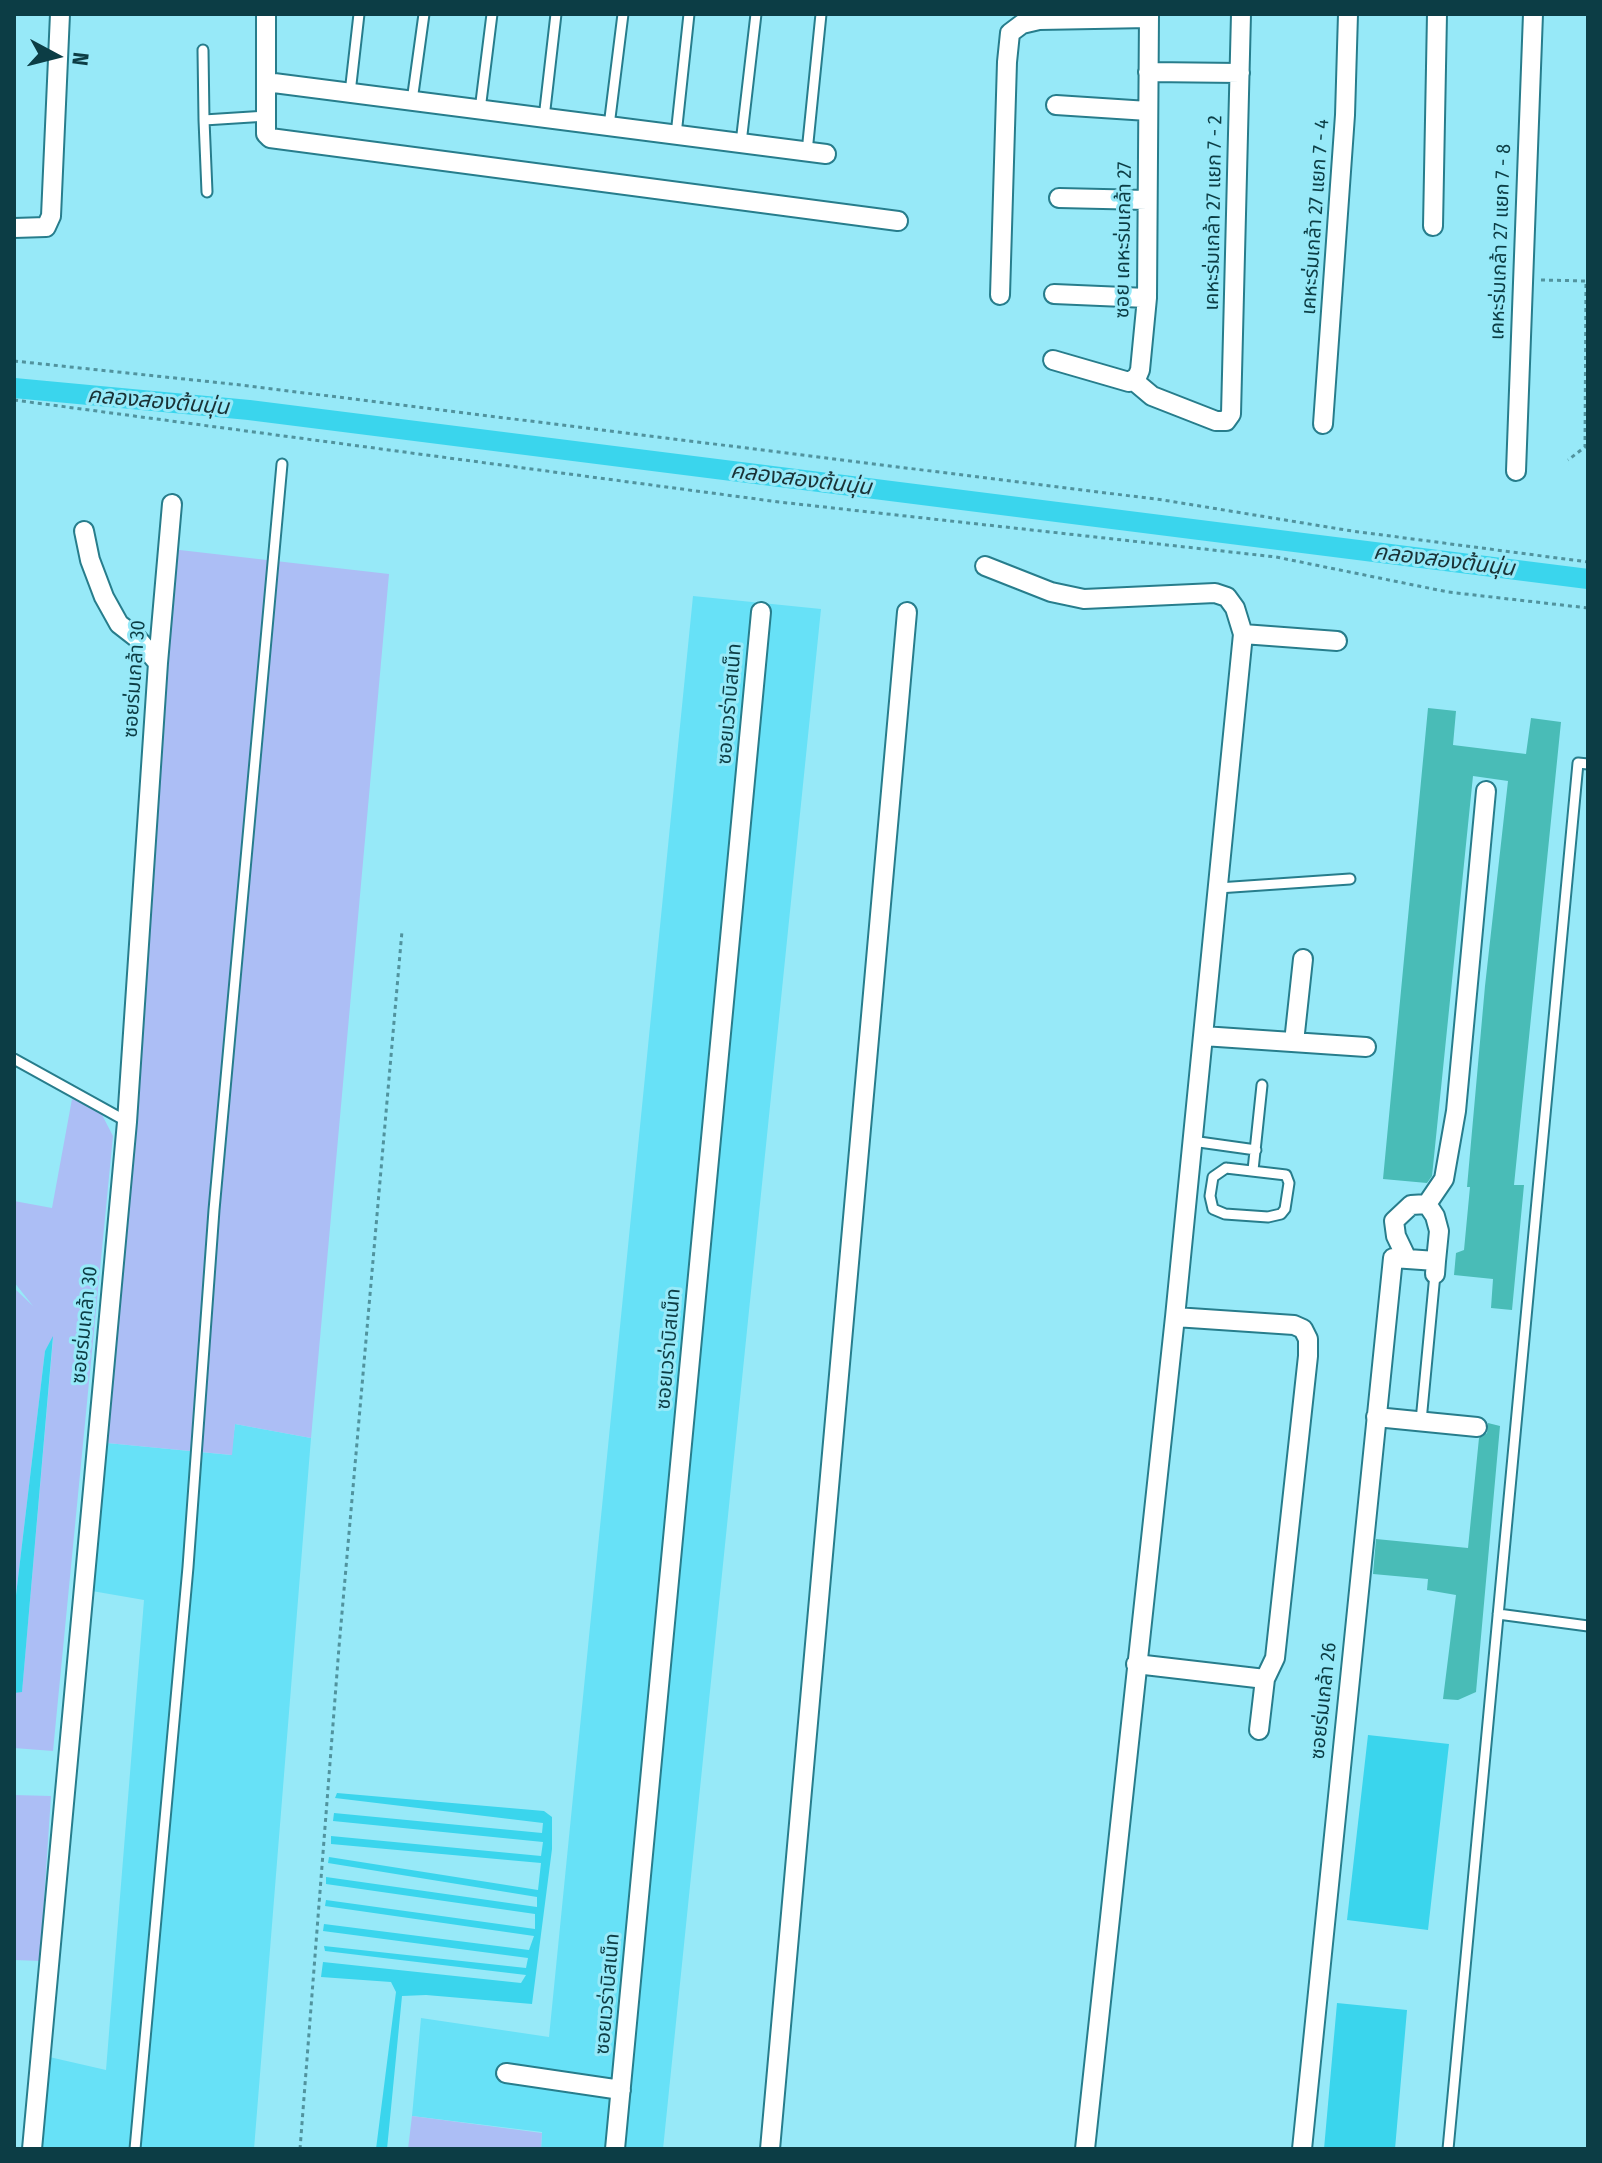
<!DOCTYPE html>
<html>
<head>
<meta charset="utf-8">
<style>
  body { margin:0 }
  #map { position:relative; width:1602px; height:2163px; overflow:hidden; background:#97e9f8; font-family:"Fira Sans Condensed",sans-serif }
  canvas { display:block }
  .frame { position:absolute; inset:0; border:16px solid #0c3d45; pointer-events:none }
  .north { position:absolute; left:16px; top:16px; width:80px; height:80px; -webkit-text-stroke:6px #97e9f8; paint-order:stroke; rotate:97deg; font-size:22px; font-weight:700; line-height:32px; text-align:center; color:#0c3d45 }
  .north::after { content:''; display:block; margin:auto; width:28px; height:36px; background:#0c3d45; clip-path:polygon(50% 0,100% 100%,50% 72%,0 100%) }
</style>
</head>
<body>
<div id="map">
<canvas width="1602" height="2163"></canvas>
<div class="frame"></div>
<div class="north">N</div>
</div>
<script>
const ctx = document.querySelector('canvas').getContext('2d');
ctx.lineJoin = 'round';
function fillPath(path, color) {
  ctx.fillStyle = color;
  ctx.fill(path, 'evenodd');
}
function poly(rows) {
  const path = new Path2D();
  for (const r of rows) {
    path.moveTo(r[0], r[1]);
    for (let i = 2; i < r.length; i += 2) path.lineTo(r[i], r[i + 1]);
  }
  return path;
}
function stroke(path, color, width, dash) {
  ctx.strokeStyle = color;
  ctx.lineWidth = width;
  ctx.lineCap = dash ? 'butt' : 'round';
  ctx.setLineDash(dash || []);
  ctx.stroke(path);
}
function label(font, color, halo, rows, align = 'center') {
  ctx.font = font + ' "Fira Sans Condensed","Noto Sans Thai",sans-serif';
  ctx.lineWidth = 6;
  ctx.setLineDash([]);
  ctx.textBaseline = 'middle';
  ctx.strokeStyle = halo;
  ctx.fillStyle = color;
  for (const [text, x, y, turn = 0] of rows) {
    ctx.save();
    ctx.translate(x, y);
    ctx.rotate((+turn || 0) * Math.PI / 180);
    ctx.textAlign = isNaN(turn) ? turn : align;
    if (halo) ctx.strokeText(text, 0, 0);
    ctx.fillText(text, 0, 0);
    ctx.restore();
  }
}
fillPath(poly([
  [693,596,821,609,663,2149,541,2149,542,2132,412,2116,421,2018,549,2037],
  [235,1424,311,1438,254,2149,37,2149,45,2056,106,2070,144,1600,92,1591,107,1443,231,1455]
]), '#67e1f7');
fillPath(poly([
  [171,549,389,574,311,1438,235,1424,232,1455,107,1443,166,684],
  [72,1099,98,1107,113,1136,53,1751,14,1748,14,1693,22,1691,53,1339,45,1351,14,1612,14,1288,33,1306,14,1282,14,1201,52,1208],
  [14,1795,51,1796,40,1961,14,1960],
  [412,2116,542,2133,541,2149,408,2149]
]), '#acbef5');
fillPath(poly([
  [53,1336,22,1692,14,1693,14,1612,45,1351],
  [1368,1735,1449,1744,1428,1930,1347,1920],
  [337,1793,544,1811,552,1817,552,1849,532,2004,426,1995,402,1996,387,2149,376,2149,396,1992,391,1982,321,1977,323,1962,521,1983,526,1975,325,1951,324,1946,526,1968,528,1958,323,1931,324,1924,529,1950,534,1936,325,1906,326,1900,535,1929,535,1914,326,1884,326,1877,537,1907,537,1897,328,1863,329,1857,538,1890,541,1863,331,1844,331,1836,541,1856,543,1842,333,1821,334,1813,542,1833,543,1823,335,1798],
  [1337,2003,1407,2010,1395,2149,1324,2149]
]), '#3ad5ed');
stroke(poly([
  [14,388,249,410,1588,579]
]), '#3ad5ed', 20);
fillPath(poly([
  [1428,708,1456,711,1453,745,1526,754,1531,718,1561,722,1514,1185,1524,1185,1512,1310,1491,1308,1493,1279,1454,1275,1456,1253,1464,1250,1470,1187,1467,1187,1485,986,1508,781,1473,776,1432,1176,1427,1183,1383,1179],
  [1488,1423,1500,1426,1476,1692,1458,1700,1443,1699,1456,1595,1427,1590,1428,1579,1373,1574,1376,1539,1468,1548,1479,1438,1487,1433]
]), '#49bcb7');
const lane = poly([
  [203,50,204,120,267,116],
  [350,93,359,14],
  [412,101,424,14],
  [480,110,492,14],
  [544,118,556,14],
  [204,120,207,192],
  [609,126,623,14],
  [676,135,689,14],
  [741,143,756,14],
  [807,152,821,14],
  [1218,888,1350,879],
  [14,1059,126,1121],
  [1192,1141,1256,1150],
  [1226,1168,1286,1175,1289,1183,1285,1209,1281,1214,1268,1217,1225,1214,1213,1209,1210,1196,1213,1177,1226,1168],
  [1253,1170,1262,1085],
  [1421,1421,1435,1274],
  [1498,1614,1588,1626],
  [135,2149,188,1567,214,1210,282,464],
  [1448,2149,1578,763,1588,764]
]);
const street = poly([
  [266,14,266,134,270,138,898,221],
  [1148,72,1240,73],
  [266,82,826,154],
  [1056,105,1148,111],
  [1059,198,1147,200],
  [1433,226,1437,14],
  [14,228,46,227,51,216,60,14],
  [1054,294,1147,298],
  [1000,295,1007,62,1010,33,1022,24,1039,20,1149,18],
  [1053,360,1129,382,1137,377,1140,370,1147,298,1149,14],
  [1133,380,1152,396,1216,421,1226,421,1231,414,1241,14],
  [1323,424,1345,115,1348,14],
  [1516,471,1533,14],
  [84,531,90,560,104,597,119,624,137,638,158,663],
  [985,566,1051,592,1084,599,1215,593,1227,597,1235,608,1243,634,1175,1317,1085,2149],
  [1243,634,1337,641],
  [1203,1036,1366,1047],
  [1294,1042,1303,959],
  [1427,1204,1444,1179,1456,1111,1486,791],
  [1407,1259,1396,1236,1394,1221,1411,1205,1427,1204,1435,1216,1439,1231,1436,1261],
  [1376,1417,1477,1427],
  [1136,1664,1265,1679,1275,1658,1308,1356,1308,1339,1303,1329,1294,1325,1175,1317],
  [1259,1730,1265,1679],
  [506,2073,621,2090],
  [32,2149,127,1122,158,663,172,504],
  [615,2149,761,612],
  [770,2149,907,612],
  [1302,2149,1393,1258,1436,1261,1435,1274]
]);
stroke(lane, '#277d8c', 13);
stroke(street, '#277d8c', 22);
stroke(poly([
  [1541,280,1586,281,1585,447,1568,460],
  [14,361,241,385,1163,500,1352,531,1588,562],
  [14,400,779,502,1276,557,1448,592,1588,608],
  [300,2149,339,1647,402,931]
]), '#51939e', 3, [4, 4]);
stroke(lane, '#fff', 9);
stroke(street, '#fff', 18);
label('20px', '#0c3d45', '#97e9f8', [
  ["เคหะร่มเกล้า 27 แยก 7 - 2",1214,213,-89],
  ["เคหะร่มเกล้า 27 แยก 7 - 4",1316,217,-86],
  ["ซอย เคหะร่มเกล้า 27",1124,240,-89],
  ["เคหะร่มเกล้า 27 แยก 7 - 8",1501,242,-88],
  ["ซอยร่มเกล้า 30",135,679,-86],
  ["ซอยเวร่าบิสเน็ท",730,704,-85],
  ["ซอยร่มเกล้า 30",85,1325,-84],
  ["ซอยเวร่าบิสเน็ท",669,1349,-85],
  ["ซอยร่มเกล้า 26",1324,1701,-84],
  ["ซอยเวร่าบิสเน็ท",608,1994,-85]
]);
label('italic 22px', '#193236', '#97e9f8', [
  ["คลองสองต้นนุ่น",158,402,5],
  ["คลองสองต้นนุ่น",801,480,7],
  ["คลองสองต้นนุ่น",1444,561,7]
]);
</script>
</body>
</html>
